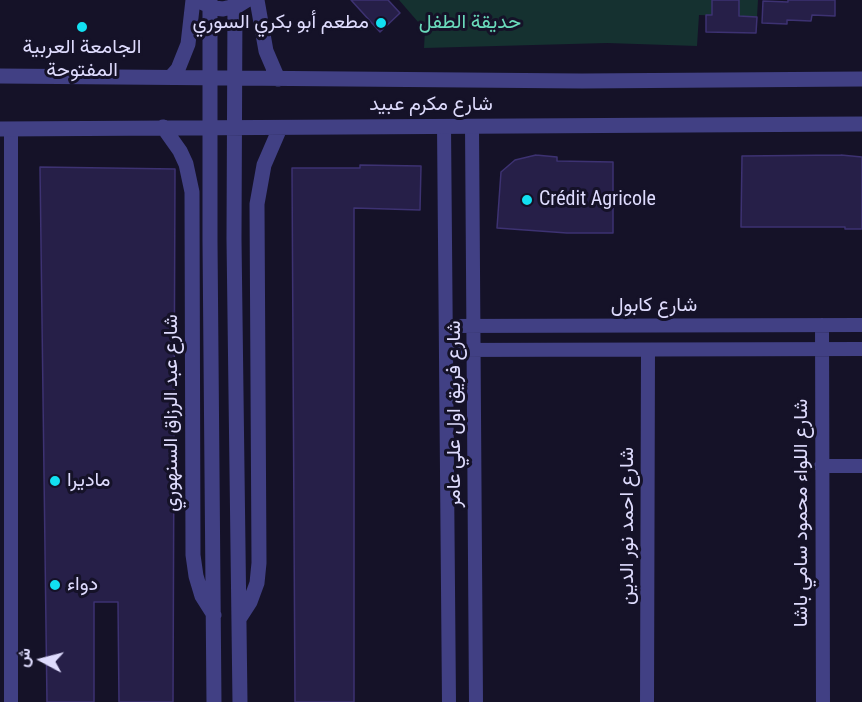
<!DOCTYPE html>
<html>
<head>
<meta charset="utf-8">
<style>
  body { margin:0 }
  #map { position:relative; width:862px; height:702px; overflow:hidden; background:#151228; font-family:"Roboto Condensed",Vazirmatn,sans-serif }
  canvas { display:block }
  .north { position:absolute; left:12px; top:630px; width:60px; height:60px; -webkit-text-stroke:4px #151228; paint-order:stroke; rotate:277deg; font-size:16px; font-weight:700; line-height:24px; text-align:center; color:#dedbfd }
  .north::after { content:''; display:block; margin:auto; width:21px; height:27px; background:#dedbfd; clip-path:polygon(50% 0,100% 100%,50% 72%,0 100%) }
</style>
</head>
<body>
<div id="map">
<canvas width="862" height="702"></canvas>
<div class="north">ش</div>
</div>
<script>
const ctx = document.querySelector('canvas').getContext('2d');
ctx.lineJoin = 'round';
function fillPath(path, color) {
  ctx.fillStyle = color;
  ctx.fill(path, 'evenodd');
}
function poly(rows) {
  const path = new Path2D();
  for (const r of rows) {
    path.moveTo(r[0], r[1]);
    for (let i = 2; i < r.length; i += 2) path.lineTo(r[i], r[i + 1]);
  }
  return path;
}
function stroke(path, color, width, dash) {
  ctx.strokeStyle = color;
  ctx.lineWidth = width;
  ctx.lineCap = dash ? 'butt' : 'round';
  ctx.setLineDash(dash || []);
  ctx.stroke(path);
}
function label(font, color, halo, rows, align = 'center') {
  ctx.font = font + ' "Roboto Condensed",Vazirmatn,sans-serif';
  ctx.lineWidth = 6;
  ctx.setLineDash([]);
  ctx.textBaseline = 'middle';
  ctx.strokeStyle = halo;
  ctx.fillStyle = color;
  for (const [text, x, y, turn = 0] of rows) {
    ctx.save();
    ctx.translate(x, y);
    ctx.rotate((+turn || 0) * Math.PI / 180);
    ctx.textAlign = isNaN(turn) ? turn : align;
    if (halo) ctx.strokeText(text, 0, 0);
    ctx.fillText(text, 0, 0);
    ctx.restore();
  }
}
fillPath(poly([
  [399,0,758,0,757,17,699,15,697,46,607,43,424,48,425,30]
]), '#153130');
const building = poly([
  [351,0,388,0,400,13,380,32,351,0],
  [712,0,739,0,739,16,757,17,756,33,706,32,706,15,712,15,712,0],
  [788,0,835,0,835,16,812,15,811,21,787,20,787,24,762,23,763,1,788,2,788,0],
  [536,155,557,157,557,161,613,162,613,233,567,233,497,228,501,172,515,160,536,155],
  [841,155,862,157,862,229,845,229,845,227,741,227,742,156,841,155],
  [360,165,421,166,420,210,354,208,354,702,295,702,292,168,360,168,360,165],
  [40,167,175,169,173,702,119,702,118,602,94,602,94,702,47,702,40,167]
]);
fillPath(building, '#261f48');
stroke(building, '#3d3272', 1.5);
stroke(poly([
  [444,126,449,702],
  [472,126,476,702],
  [822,325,823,702],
  [446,326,862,325],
  [447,350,862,349],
  [821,466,862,466],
  [11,702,11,129],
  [647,702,648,350]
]), '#414084', 14);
stroke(poly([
  [210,0,210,241,214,702],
  [235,0,234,239,240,702],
  [257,0,266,51,278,79],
  [201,2,214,8,223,9,239,5,247,0],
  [0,76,582,81,862,79],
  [171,77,178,69,188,44,193,0],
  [163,127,180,151,186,164,192,192,193,555,196,576,202,596,214,615],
  [0,129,862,124],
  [239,619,250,602,257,583,259,563,257,204,264,165,280,128]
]), '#414084', 15);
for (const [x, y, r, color] of [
  [381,23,6,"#12e0f1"],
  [82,27,6,"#12e0f1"],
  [527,200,6,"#12e0f1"],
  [55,481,6,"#12e0f1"],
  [55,585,6,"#12e0f1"]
]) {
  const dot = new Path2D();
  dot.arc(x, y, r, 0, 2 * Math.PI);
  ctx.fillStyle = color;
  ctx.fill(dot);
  stroke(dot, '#151228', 2);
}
label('20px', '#dedbfd', '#151228', [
  ["مطعم أبو بكري السوري",369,23,"right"],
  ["الجامعة العربية",82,48,"center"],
  ["المفتوحة",82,71,"center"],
  ["Crédit Agricole",539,200],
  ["ماديرا",67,481],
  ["دواء",67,585]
], 'left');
label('20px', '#6adabb', '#151228', [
  ["حديقة الطفل",470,23]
]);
label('20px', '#dedbfd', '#151228', [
  ["شارع مكرم عبيد",431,105],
  ["شارع كابول",654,306],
  ["شارع عبد الرزاق السنهوري",172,413,-90],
  ["شارع فريق اول علي عامر",455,414,-90],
  ["شارع اللواء محمود سامي باشا",802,513,-90],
  ["شارع احمد نور الدين",628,526,-90]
]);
</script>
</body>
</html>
